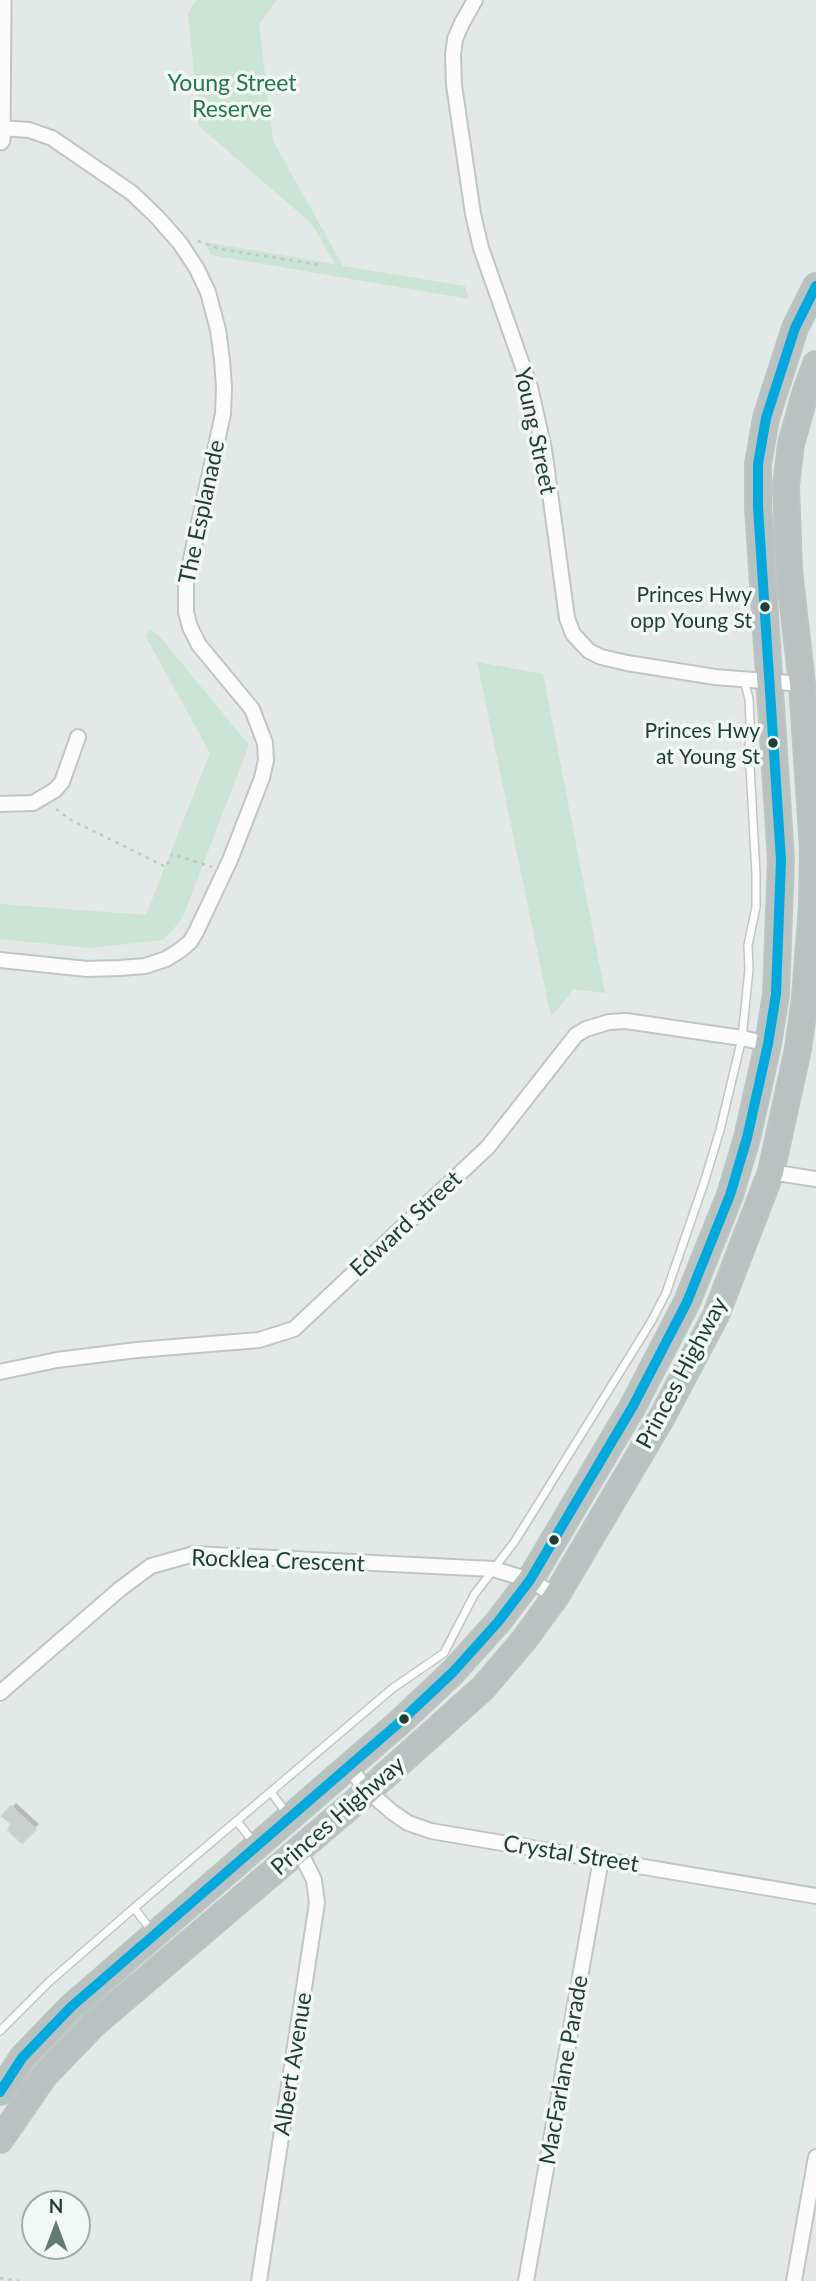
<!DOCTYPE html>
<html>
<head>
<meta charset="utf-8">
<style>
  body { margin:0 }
  #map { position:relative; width:816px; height:2281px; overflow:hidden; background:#e3e9e6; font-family:Lato,sans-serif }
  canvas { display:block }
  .north { position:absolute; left:21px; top:2190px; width:70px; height:70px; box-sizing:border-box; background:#f1f8f5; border:2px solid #9daea9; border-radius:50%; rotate:0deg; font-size:19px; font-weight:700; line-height:28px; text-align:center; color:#1f3e37 }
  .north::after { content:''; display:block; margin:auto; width:24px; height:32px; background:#647a74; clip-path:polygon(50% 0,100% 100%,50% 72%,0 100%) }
</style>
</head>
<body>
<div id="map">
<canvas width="816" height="2281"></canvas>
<div class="north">N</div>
</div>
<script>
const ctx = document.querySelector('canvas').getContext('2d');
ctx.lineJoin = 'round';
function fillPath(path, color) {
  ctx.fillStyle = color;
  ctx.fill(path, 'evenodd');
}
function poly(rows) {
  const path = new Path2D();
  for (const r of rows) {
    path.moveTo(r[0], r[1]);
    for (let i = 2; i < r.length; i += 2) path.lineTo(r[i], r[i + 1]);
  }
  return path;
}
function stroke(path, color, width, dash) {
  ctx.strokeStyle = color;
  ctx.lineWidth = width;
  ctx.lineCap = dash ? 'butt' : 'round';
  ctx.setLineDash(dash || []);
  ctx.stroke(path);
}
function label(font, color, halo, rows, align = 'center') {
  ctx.font = font + ' Lato,sans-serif';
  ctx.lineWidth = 7;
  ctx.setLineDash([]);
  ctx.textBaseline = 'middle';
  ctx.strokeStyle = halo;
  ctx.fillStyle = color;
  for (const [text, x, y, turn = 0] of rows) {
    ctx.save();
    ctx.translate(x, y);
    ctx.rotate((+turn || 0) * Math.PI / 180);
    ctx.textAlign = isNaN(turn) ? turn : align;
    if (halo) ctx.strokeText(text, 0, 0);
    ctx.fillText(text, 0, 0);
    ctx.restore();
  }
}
fillPath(poly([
  [197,0,277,0,259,24,273,141,343,266,465,286,469,299,211,255,205,242,335,264,312,224,199,126,188,12],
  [150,629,160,637,249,745,182,919,163,940,90,948,0,939,0,904,146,915,210,753,146,637],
  [477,662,543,674,605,993,574,989,551,1017]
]), '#cbe4d3');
fillPath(poly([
  [16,1803,39,1824,22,1841,15,1824,4,1816]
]), '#0003');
const building = poly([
  [11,1806,36,1829,22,1843,8,1830,12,1824,2,1816,11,1806]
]);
fillPath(building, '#cad0ce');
stroke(building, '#cbd2cf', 2);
const lane = poly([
  [271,1792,287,1814],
  [237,1821,254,1843],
  [134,1908,151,1930],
  [0,2031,50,1981,134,1908,393,1688,444,1653,474,1595,515,1541,651,1322,666,1293,704,1183,720,1130,742,1038,749,969,748,945,756,907,756,874,749,748,750,721,749,699,744,680]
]);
const street = poly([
  [475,0,462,23,455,39,453,55,454,85,473,214,481,248,530,387,544,449,567,618,573,634,589,651,601,657,627,663,715,677,802,684],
  [0,804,33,803,55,790,62,782,78,737],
  [0,960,87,969,120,968,145,966,166,959,179,951,190,942,196,932,230,860,262,778,266,760,265,743,252,709,199,645,190,627,186,612,186,582,223,414,224,387,222,360,218,330,208,292,197,269,180,243,157,217,132,193,52,138,29,130,0,128],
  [771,1172,816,1179],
  [0,1372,57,1360,137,1350,259,1340,294,1329,488,1147,576,1035,586,1029,609,1022,626,1021,742,1038,768,1044],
  [0,1693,120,1589,151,1566,194,1554,493,1569,530,1580,556,1596],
  [348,1766,368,1791,392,1812,408,1823,431,1831,816,1896],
  [259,2281,317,1903,314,1880,299,1850],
  [526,2281,601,1859],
  [794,2281,816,2157]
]);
const secondary = poly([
  [0,140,1,0]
]);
const highway = poly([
  [0,2092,22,2058,71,2007,400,1722,453,1672,498,1622,530,1580,633,1406,687,1302,730,1195,747,1138,768,1044,776,994,781,860,758,507,758,464,766,418,795,328,816,286],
  [0,2140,44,2076,94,2024,368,1791,483,1688,524,1640,556,1596,662,1417,716,1315,771,1172,798,1049,805,998,812,905,813,848,802,684,789,570,786,485,791,444,805,394,816,364]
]);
stroke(lane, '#c0c6c3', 10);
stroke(street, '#c0c6c3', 18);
stroke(secondary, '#bec7c4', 23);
stroke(highway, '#bbc5c3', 28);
stroke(poly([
  [198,241,220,249,321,265],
  [56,809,71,820,166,867,172,854,212,867],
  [0,2278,20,2281]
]), '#c0c9c7', 2.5, [3.5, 5]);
stroke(lane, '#fbfcfb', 7);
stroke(street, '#fbfcfb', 14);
stroke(secondary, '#fbfcfb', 19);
stroke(highway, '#b9c2c1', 24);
stroke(poly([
  [0,2092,22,2058,71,2007,400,1722,453,1672,498,1622,530,1580,633,1406,687,1302,730,1195,747,1138,768,1044,776,994,781,860,758,507,758,464,766,418,795,328,816,286]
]), '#03a9dd', 10);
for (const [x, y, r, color] of [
  [765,607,6,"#1f3e37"],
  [773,743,6,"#1f3e37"],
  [554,1540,6,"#1f3e37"],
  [404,1719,6,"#1f3e37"]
]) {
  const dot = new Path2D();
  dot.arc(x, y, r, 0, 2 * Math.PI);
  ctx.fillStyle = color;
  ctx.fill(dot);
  stroke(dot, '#f1f8f5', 2.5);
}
label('21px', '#1f3e37', '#f1f8f5', [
  ["Princes Hwy",752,595],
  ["opp Young St",752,621],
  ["Princes Hwy",760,731],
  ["at Young St",760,757]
], 'right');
label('23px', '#26784b', '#f1f8f5', [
  ["Young Street",232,84],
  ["Reserve",232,110]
]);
label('23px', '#1f3e37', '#f1f8f5', [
  ["Young Street",535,431,78],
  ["The Esplanade",202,512,-78],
  ["Edward Street",406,1224,-43],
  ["Princes Highway",682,1373,-62],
  ["Rocklea Crescent",278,1561,2],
  ["Princes Highway",338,1816,-41],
  ["Crystal Street",571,1854,9],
  ["Albert Avenue",293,2064,-81],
  ["MacFarlane Parade",564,2070,-80]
]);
</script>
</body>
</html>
